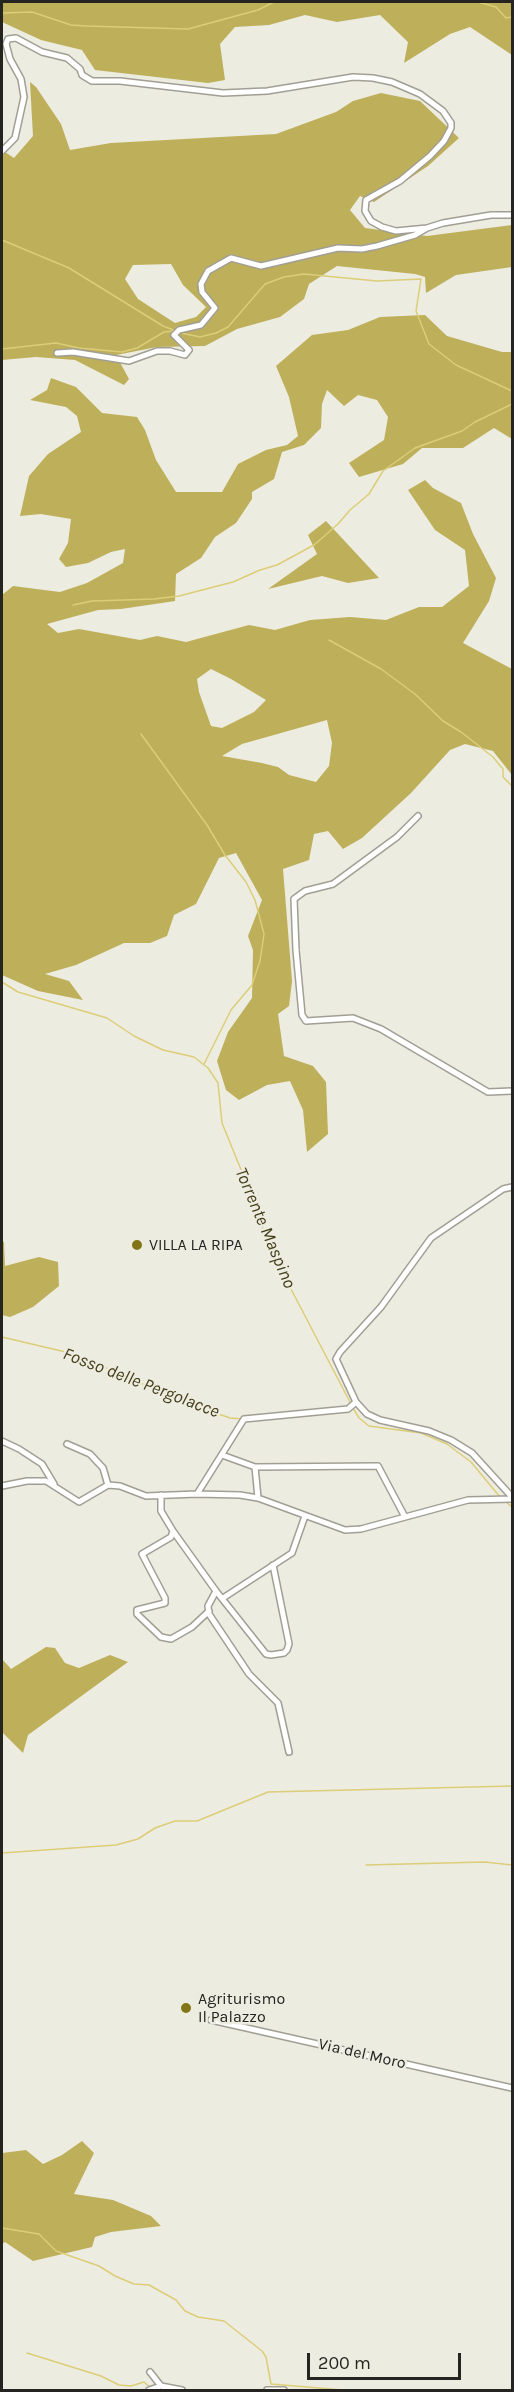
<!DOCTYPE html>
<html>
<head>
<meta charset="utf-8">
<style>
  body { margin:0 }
  #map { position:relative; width:514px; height:2392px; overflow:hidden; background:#edece0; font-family:Karla,sans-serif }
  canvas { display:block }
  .frame { position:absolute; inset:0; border:3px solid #252420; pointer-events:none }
  .scale { position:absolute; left:307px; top:2353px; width:154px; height:27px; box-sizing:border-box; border:3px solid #252420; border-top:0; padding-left:8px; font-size:18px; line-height:21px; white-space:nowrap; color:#252420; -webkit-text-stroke:4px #edece0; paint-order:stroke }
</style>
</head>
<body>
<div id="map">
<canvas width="514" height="2392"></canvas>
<div class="frame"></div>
<div class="scale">200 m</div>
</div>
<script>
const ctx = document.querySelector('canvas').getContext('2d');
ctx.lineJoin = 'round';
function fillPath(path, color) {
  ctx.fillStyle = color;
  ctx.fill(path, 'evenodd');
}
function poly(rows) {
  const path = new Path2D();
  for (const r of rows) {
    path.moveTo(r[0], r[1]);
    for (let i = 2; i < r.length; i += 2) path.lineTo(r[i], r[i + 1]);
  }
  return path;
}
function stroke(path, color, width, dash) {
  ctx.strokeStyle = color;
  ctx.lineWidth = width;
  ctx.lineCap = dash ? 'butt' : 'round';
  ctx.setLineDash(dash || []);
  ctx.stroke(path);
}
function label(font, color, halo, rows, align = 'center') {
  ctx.font = font + ' Karla,sans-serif';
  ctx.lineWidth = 5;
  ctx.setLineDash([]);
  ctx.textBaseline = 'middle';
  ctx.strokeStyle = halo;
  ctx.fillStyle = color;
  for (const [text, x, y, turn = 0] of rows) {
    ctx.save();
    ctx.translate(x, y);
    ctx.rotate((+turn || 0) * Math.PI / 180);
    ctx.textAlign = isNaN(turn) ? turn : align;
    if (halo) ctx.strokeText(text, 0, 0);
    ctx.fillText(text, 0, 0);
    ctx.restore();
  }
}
fillPath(poly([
  [2,2,512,2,512,55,470,27,450,34,404,63,408,42,380,15,337,22,305,15,269,25,235,27,220,44,225,80,208,83,95,70,82,50,41,40,2,22],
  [30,82,36,87,61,124,70,150,111,143,276,134,336,112,353,101,381,93,420,101,459,138,428,166,374,202,360,196,350,210,365,228,427,236,512,225,512,267,456,275,426,293,425,277,415,274,337,266,309,284,304,299,280,317,237,329,205,346,157,347,116,355,129,379,124,385,75,360,36,357,2,360,2,150,14,158,33,136],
  [171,264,183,285,206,307,196,317,175,323,138,299,125,279,133,265],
  [425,315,447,336,502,352,512,352,512,439,494,428,463,448,422,448,403,464,359,477,349,463,384,440,388,417,377,400,358,395,344,406,327,390,322,404,321,428,304,445,282,452,274,479,252,492,252,499,236,523,215,537,201,558,176,574,175,601,121,609,98,610,47,624,58,633,79,629,140,640,157,636,186,642,249,625,275,630,310,620,350,617,386,620,419,607,442,607,469,586,465,550,435,530,408,490,425,480,433,488,461,503,473,534,496,578,489,601,463,643,512,669,512,775,493,751,465,744,450,750,411,793,362,838,343,849,328,831,314,834,309,860,283,869,292,981,289,1006,278,1014,284,1056,313,1066,326,1082,328,1134,307,1152,303,1110,290,1081,267,1085,239,1100,226,1090,217,1061,228,1032,252,998,253,950,248,936,262,900,236,853,219,858,196,904,174,915,167,936,150,943,124,943,76,965,45,974,69,981,83,1000,38,991,2,975,2,595,13,586,60,592,87,583,123,563,125,549,111,552,88,563,66,567,59,559,68,543,71,519,41,514,20,516,29,476,48,454,81,432,77,416,66,407,30,400,47,390,51,378,76,387,102,413,137,417,145,430,156,460,176,492,222,492,238,464,266,450,287,445,298,436,289,397,276,366,312,335,348,330,380,317],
  [211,669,231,679,266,700,254,712,222,728,211,726,199,692,197,679],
  [327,720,332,743,329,766,316,782,289,775,278,767,262,763,222,756,242,744],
  [326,521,379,578,348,583,322,576,268,589,317,554,308,535],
  [2,1241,4,1242,5,1266,39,1257,58,1262,59,1286,33,1307,10,1317,2,1315],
  [46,1647,55,1648,65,1663,79,1668,110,1655,128,1662,28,1735,23,1753,2,1732,2,1659,11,1669],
  [82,2141,94,2153,74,2194,113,2200,151,2216,161,2226,111,2232,95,2237,92,2247,33,2261,5,2242,2,2244,2,2153,26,2150,43,2164,62,2155]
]), '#beaf5a');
stroke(poly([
  [478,2,496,7,506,18,512,17],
  [2,13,32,12,71,25,87,26,188,29,258,10,274,2],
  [2,240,69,268,163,326,176,331],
  [181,333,200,337,216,333,228,327,265,284,284,277,304,274,377,281,421,279,416,311,429,344,456,365,512,391],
  [2,349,56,343,79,348,122,352,137,348,164,332,174,331],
  [73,605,92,601,154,599,179,596,233,582,260,570,277,565,314,545,338,524,350,510,369,494,383,471,415,448,462,431,475,422,512,404],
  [329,640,381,669,415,694,443,721,461,732,493,757,503,769,503,777,512,786],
  [141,734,207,825,225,855,246,882,255,900,264,934,260,961,252,985,231,1010,204,1064],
  [2,982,18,992,107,1018,134,1036,163,1050,194,1057,208,1068,218,1083,222,1123,244,1177,250,1201,292,1291,351,1404],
  [2,1337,74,1354,184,1402,230,1418,243,1419],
  [353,1408,359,1418,369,1426,421,1433,447,1444,471,1462,500,1497],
  [506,1502,512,1507],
  [2,1853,116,1845,138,1839,155,1828,175,1821,197,1821,268,1792,512,1786],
  [366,1865,485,1862,512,1865],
  [2,2228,39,2234,56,2251,99,2266,115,2276,134,2284,149,2285,176,2300,185,2311,198,2317,224,2321,262,2351,266,2357,271,2384,343,2390],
  [27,2353,101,2376,119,2385,131,2386,144,2382,150,2387]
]), '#dccd78', 1.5);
const minor = poly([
  [2,151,15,138,24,97,21,79,10,59,6,44,8,39,16,38,42,52,67,58,80,69,82,75,92,81,120,81,223,93,267,91,353,77,373,78,392,82,420,94,443,111,451,123,451,128,444,141,430,156,400,181,366,200,365,211,371,221,382,227,396,231,427,228],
  [57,353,73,352,129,361,157,351,170,351,185,355,189,350,174,335,179,330,201,325,215,308,202,292,201,284,208,271,231,258,261,266,338,248,362,249,377,246,415,235,427,228,443,223,491,215,512,215],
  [418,816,397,837,333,884,305,891,294,899,296,950,302,1015,306,1021,353,1018,381,1029,488,1092,512,1091],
  [512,1187,503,1189,431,1238,381,1307,340,1352,336,1359,356,1402,367,1414,380,1420,429,1431,451,1440,472,1453,512,1497],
  [2,1441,19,1449,42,1464,54,1484],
  [67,1444,90,1454,103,1468,108,1485],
  [222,1455,255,1467,378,1466,405,1517],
  [255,1467,258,1498],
  [2,1486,27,1481,46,1481,79,1502,108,1485,120,1486,146,1496,197,1494,240,1495,258,1498,345,1530,361,1529,468,1500,512,1499],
  [197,1494,244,1419,348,1409,356,1402],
  [161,1495,161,1511,173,1531,171,1537,142,1554,165,1598,165,1603,137,1610,137,1614,161,1637,171,1639,192,1627,209,1611],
  [173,1531,216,1591,266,1654,271,1655,284,1653,287,1650,289,1644,273,1565],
  [216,1591,208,1606,209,1614,249,1674,278,1703,289,1752],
  [223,1598,292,1553,305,1516],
  [211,2020,512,2088],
  [150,2372,161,2386,182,2390],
  [149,2390,161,2386],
  [267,2390,284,2390]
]);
stroke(minor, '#a19f94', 8);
stroke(minor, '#fff', 5);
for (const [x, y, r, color] of [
  [137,1245,6,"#837417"],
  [186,2008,6,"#837417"]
]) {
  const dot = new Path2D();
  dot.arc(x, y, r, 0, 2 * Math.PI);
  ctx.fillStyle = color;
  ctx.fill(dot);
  stroke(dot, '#edece0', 2);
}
label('16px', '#252420', '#edece0', [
  ["VILLA LA RIPA",149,1245],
  ["Agriturismo",198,1999],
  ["Il Palazzo",198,2017]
], 'left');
label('16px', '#252420', '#edece0', [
  ["Via del Moro",362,2054,13]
]);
label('italic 18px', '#443e19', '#edece0', [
  ["Torrente Maspino",265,1228,67],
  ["Fosso delle Pergolacce",141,1383,21]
]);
</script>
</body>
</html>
